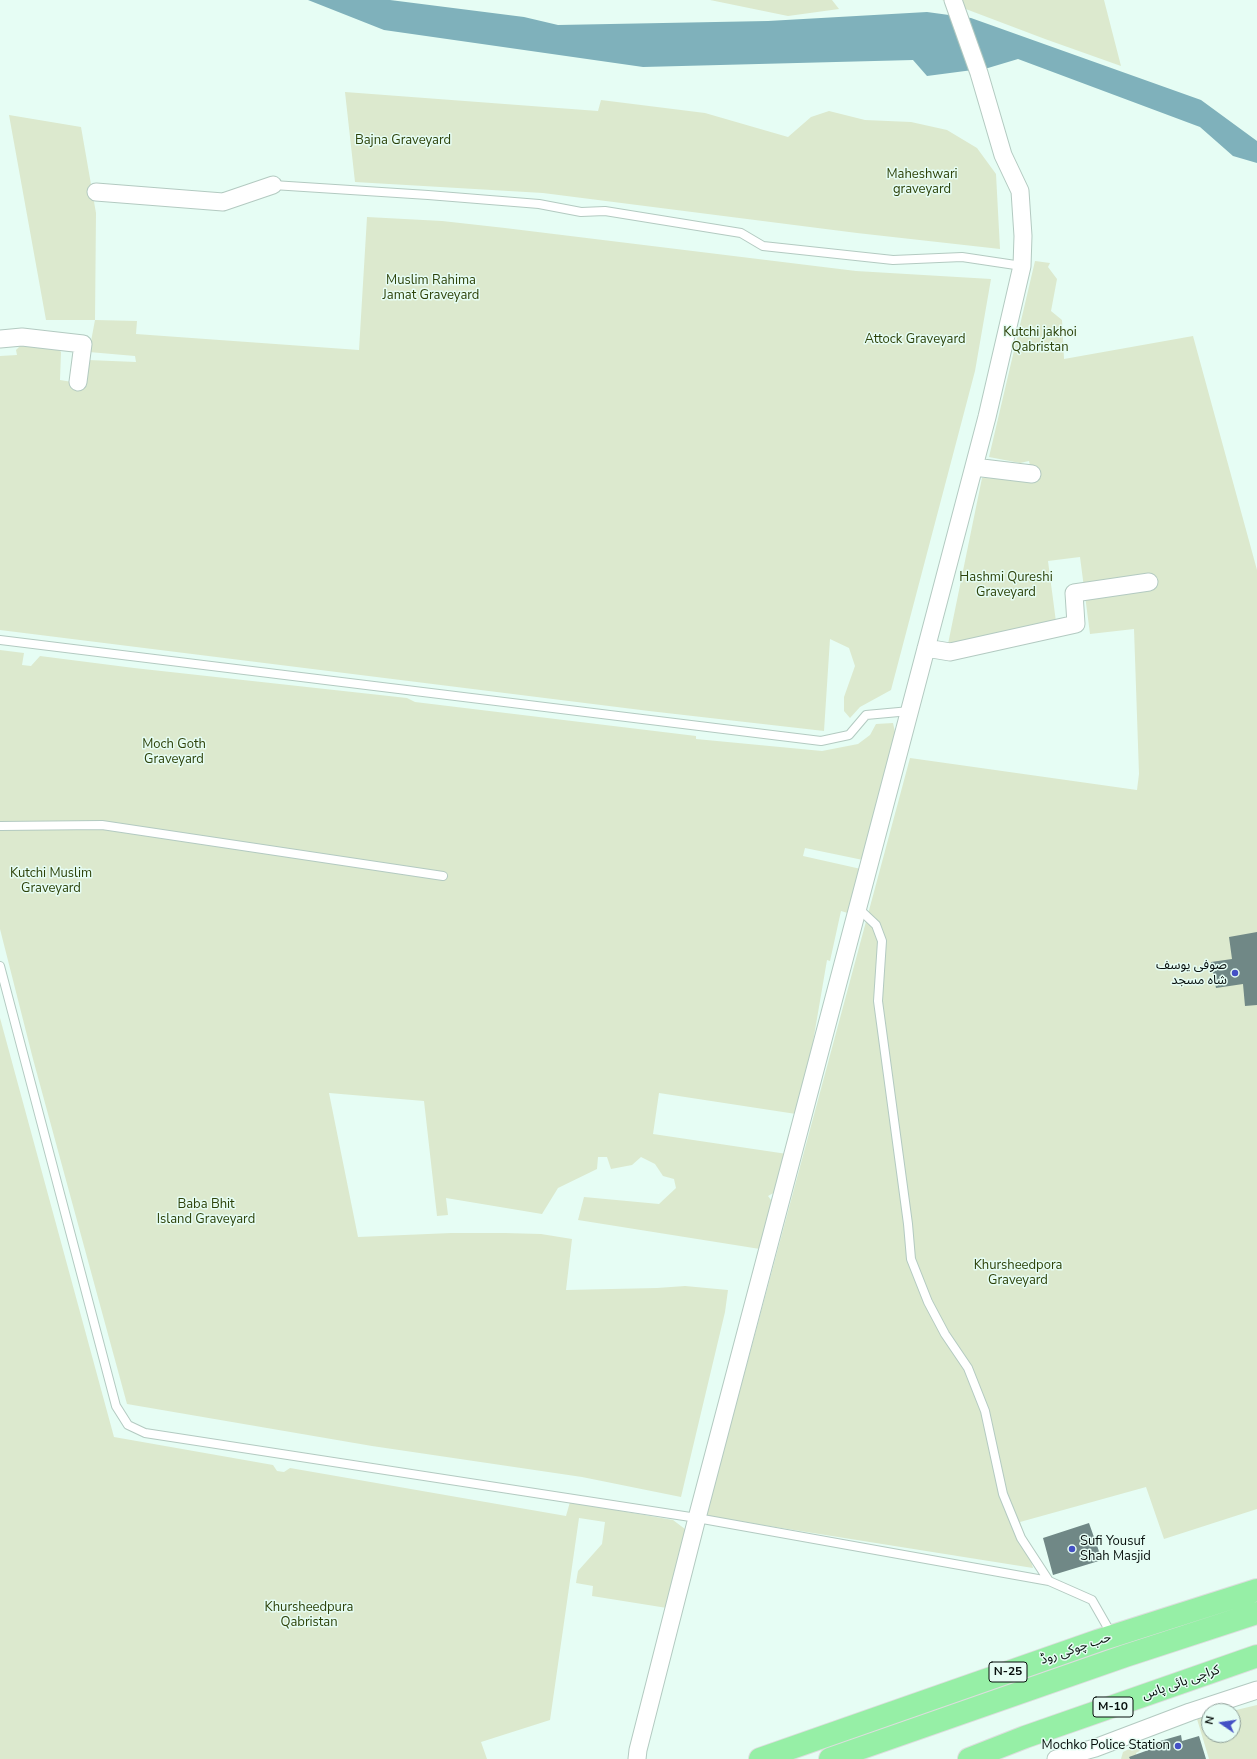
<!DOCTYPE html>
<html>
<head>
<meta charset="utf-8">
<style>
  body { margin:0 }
  #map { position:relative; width:1257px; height:1759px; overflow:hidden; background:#e6fdf4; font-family:"Nunito Sans",sans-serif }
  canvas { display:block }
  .north { position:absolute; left:1201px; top:1703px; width:40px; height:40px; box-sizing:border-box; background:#e6fdf4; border:1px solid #8d9e97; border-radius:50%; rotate:283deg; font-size:11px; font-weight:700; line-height:16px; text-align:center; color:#070f0c }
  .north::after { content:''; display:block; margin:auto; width:14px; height:18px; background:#4450c5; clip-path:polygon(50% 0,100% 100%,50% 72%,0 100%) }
</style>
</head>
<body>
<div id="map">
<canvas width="1257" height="1759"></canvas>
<div class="north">N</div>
</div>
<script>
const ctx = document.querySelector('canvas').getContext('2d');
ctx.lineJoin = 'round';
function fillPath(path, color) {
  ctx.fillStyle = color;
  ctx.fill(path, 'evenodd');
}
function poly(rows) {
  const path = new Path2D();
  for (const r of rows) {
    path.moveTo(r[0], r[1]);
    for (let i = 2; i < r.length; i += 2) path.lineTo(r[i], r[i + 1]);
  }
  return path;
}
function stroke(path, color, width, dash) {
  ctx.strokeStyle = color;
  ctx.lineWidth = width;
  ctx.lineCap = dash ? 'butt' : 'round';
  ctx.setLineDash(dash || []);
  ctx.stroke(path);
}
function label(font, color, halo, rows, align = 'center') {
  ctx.font = font + ' "Nunito Sans","Noto Sans Arabic",sans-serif';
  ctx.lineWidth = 3;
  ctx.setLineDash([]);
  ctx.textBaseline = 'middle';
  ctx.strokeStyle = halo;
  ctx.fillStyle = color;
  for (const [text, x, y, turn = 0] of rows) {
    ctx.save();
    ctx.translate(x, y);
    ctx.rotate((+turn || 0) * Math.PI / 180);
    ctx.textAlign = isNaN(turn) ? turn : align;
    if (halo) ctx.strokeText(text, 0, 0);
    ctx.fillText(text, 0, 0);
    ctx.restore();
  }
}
fillPath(poly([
  [710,0,832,0,839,9,788,16],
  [942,0,1104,0,1121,66,1045,39],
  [345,92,598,111,601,100,705,113,788,137,811,117,829,111,865,120,911,122,947,130,977,148,996,174,1000,249,857,233,543,193,355,182],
  [9,115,81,127,96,213,95,320,137,321,136,334,359,350,367,217,442,221,505,228,856,271,991,279,975,371,891,690,860,707,850,718,844,711,844,697,855,666,849,648,830,639,824,731,649,711,0,630,0,356,17,355,16,350,22,344,54,344,61,352,60,380,72,382,88,360,136,362,135,356,89,352,95,320,46,320],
  [1035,261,1050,263,1048,267,1057,279,1051,311,1062,320,1064,359,1193,336,1257,570,1257,1509,1164,1539,1146,1487,1020,1522,1033,1568,706,1516,910,758,1137,790,1139,774,1134,629,1090,634,1080,557,1048,561,1056,622,948,644,982,478,1033,479,1029,461,1020,463,989,457],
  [0,650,24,653,22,665,31,666,40,656,134,668,407,698,415,702,696,736,696,739,822,751,858,744,870,735,876,724,893,723,895,732,894,743,863,860,805,848,803,856,861,869,851,914,841,911,830,961,827,960,813,1042,796,1114,659,1093,653,1134,787,1154,777,1191,768,1196,774,1204,760,1249,578,1220,584,1197,659,1204,676,1188,674,1179,663,1176,655,1164,641,1157,632,1165,611,1169,607,1157,598,1157,597,1169,558,1188,542,1214,446,1198,448,1215,437,1216,424,1101,329,1093,358,1237,451,1233,505,1233,541,1234,572,1239,566,1290,657,1288,685,1286,728,1290,725,1312,681,1497,582,1477,372,1446,127,1404,33,1059,0,929,0,829,105,830,442,880,444,872,101,821,0,822],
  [0,1018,114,1437,273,1465,277,1471,284,1472,290,1468,566,1516,570,1502,673,1520,685,1529,667,1608,592,1596,593,1586,576,1583,578,1571,602,1544,605,1522,579,1518,550,1720,481,1742,487,1759,0,1759],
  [1257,1705,1257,1759,1209,1759,1197,1719,1209,1716,1209,1735,1233,1735,1232,1711],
  [1143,1742,1145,1748,1136,1753,1137,1759,1121,1759,1123,1752]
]), '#dce9ce');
fillPath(poly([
  [308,0,390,0,524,17,558,25,768,21,927,12,971,18,1201,100,1257,141,1257,163,1233,156,1200,127,1018,59,988,68,927,76,913,60,643,67,384,30]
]), '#7fb1bb');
fillPath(poly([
  [1257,932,1257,1005,1245,1006,1243,984,1216,988,1211,962,1232,959,1229,937],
  [1089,1523,1102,1560,1053,1575,1043,1538],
  [1181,1735,1182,1741,1199,1736,1206,1759,1130,1759,1129,1757,1154,1748,1153,1743]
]), '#708886');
const lane = poly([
  [273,185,428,195,539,204,581,212,605,211,741,233,763,246,893,260,962,257,1022,266],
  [0,640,821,741,849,735,866,715,910,711],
  [0,826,102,825,443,876],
  [858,908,876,925,882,941,878,1001,908,1224,911,1259,928,1302,945,1334,968,1368,985,1411,1003,1494,1021,1538,1049,1581],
  [0,966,116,1406,128,1425,145,1433,697,1518,1049,1581,1092,1600,1112,1635]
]);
const street = poly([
  [96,192,223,202,273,185],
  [0,339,22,337,83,344,78,382],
  [974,467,1032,474],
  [926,648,950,652,1076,624,1074,593,1149,582],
  [637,1759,638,1750,697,1518,987,417,1022,266,1023,236,1020,191,1003,155,979,73,953,0],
  [1056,1759,1095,1748,1190,1712,1257,1690]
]);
const highway = poly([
  [760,1759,1097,1641,1257,1590],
  [830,1759,1125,1656,1257,1613],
  [969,1759,1025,1737,1257,1656]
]);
stroke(lane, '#b3cac1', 10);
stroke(street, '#b3cac1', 19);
stroke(highway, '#dcdddd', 24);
stroke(lane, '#fff', 8);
stroke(street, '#fff', 17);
stroke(highway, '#96efa6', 22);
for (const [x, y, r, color] of [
  [1235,973,4,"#4450c5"],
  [1072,1549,4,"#4450c5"],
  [1178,1746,4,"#4450c5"]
]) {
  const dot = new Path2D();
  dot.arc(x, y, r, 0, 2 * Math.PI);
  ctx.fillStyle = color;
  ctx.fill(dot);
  stroke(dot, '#e6fdf4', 1.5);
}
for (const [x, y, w] of [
  [1008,1672,38],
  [1113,1707,40]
]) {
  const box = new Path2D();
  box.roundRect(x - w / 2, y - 10, w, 20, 3);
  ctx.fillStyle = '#e6fdf4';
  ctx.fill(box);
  stroke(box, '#070f0c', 1);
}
label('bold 12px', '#070f0c', null, [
  ["N-25",1008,1672],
  ["M-10",1113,1707]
]);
label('13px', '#2d4209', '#e6fdf4', [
  ["Bajna Graveyard",403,141],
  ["Maheshwari",922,175],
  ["graveyard",922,190],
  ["Muslim Rahima",431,281],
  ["Jamat Graveyard",431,296],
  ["Kutchi jakhoi",1040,333],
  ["Qabristan",1040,348],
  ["Attock Graveyard",915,340],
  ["Hashmi Qureshi",1006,578],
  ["Graveyard",1006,593],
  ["Moch Goth",174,745],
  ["Graveyard",174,760],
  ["Kutchi Muslim",51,874],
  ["Graveyard",51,889],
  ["Baba Bhit",206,1205],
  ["Island Graveyard",206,1220],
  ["Khursheedpora",1018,1266],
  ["Graveyard",1018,1281],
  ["Khursheedpura",309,1608],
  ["Qabristan",309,1623]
]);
label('13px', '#070f0c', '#e6fdf4', [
  ["صوفی یوسف",1227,966],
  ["شاہ مسجد",1227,981],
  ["Sufi Yousuf",1080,1542,"left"],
  ["Shah Masjid",1080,1557,"left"],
  ["Mochko Police Station",1170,1746]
], 'right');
label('13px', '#070f0c', '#e6fdf4', [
  ["حب چوکی روڈ",1076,1649,-19],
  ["کراچی بائی پاس",1181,1683,-19]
]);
</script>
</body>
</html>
